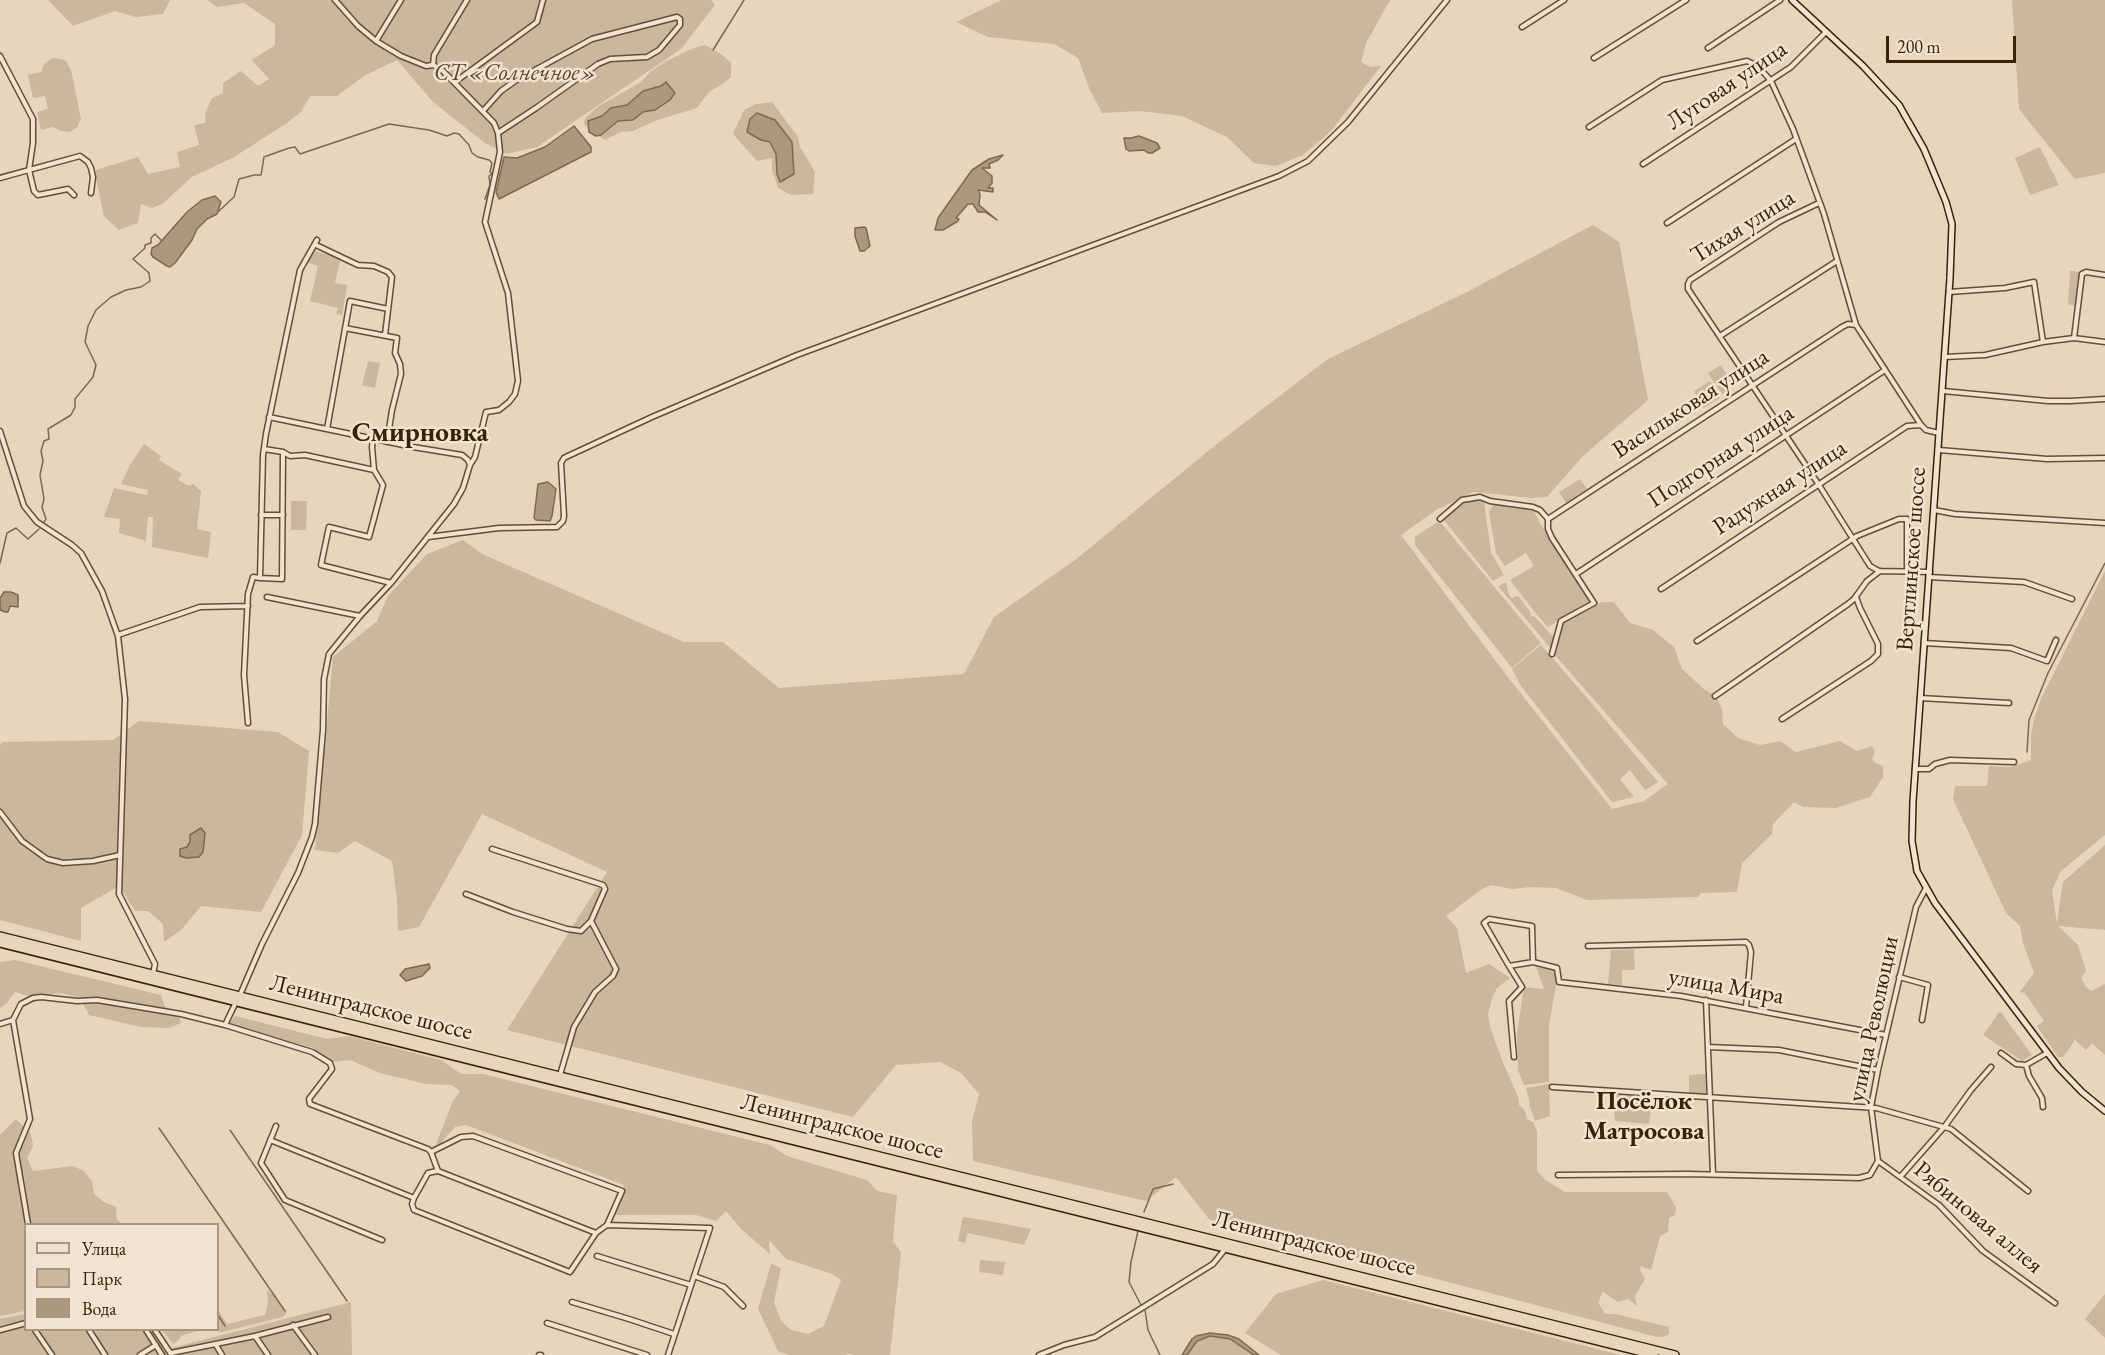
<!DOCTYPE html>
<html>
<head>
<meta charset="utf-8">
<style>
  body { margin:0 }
  #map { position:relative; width:2105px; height:1355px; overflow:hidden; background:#e7d6bb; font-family:"EB Garamond",serif }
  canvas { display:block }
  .legend { position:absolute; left:24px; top:1223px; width:195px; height:108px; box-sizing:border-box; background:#efe4d3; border:2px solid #a79680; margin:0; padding:8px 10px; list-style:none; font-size:18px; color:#3a2204 }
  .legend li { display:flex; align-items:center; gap:12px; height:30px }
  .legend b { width:30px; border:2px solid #a79680 }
  .scale { position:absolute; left:1886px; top:36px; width:130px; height:27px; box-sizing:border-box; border:3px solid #3a2204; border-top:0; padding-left:8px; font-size:18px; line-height:21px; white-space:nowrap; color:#3a2204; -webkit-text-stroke:4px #efe4d3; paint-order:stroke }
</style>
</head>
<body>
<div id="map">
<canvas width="2105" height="1355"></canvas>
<ul class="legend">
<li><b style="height:8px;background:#efe4d3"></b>Улица</li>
<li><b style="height:16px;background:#cab79c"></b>Парк</li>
<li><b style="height:16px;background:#ac997d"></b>Вода</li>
</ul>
<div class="scale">200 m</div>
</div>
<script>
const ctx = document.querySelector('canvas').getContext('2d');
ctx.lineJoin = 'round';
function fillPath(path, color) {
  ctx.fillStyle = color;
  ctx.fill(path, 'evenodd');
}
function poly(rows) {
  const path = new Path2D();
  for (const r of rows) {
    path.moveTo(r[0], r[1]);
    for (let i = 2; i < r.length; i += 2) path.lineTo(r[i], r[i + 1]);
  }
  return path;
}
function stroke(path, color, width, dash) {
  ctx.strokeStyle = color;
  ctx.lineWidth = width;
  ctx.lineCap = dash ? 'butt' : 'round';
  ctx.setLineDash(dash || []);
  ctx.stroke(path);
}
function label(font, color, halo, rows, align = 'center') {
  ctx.font = font + ' "EB Garamond",serif';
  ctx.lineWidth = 5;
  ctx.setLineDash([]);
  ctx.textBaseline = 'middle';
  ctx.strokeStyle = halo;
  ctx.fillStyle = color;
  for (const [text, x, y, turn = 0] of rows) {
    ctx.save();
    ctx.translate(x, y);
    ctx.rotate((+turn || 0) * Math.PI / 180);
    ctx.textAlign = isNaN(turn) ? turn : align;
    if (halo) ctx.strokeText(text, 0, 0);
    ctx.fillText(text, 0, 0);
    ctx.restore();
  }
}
fillPath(poly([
  [48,0,170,0,163,14,136,17,115,11,73,26],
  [207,0,711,0,715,5,681,49,537,147,507,154,485,143,433,102,397,60,364,76,337,96,310,96,301,112,287,123,234,157,192,177,162,204,152,208,141,204,138,223,119,230,104,216,96,179,96,170,138,157,148,174,180,167,177,152,199,145,194,125,206,123,205,113,212,98,223,93,223,83,241,71,258,86,269,79,252,60,275,45,275,24,244,3,217,7],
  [1002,0,1390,0,1366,43,1361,62,1371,67,1381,66,1331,131,1303,155,1276,166,1254,163,1227,137,1182,116,1139,111,1102,113,1089,88,1078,58,1054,44,988,37,956,22],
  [2012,0,2105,0,2105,173,2075,179,2019,109],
  [705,45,721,54,731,63,731,77,724,83,709,92,697,108,657,120,633,131,621,132,605,140,588,129,584,124,585,118,599,106,641,82,650,72,665,62,691,49],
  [53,58,65,60,71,70,81,119,77,127,70,132,61,131,53,127,41,130,37,112,48,109,45,96,33,98,28,75,41,72,45,63],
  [772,102,798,137,800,147,815,172,813,194,791,195,778,188,772,170,772,158,757,161,733,134,744,110,756,104],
  [2040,147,2059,185,2030,195,2015,158],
  [1593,225,1619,242,1648,400,1583,456,1547,497,1532,498,1473,492,1436,510,1401,535,1507,676,1612,809,1644,801,1668,784,1554,654,1564,623,1602,602,1614,602,1630,623,1653,630,1674,647,1682,669,1704,689,1717,697,1722,710,1723,724,1738,738,1760,745,1780,741,1796,752,1840,741,1857,751,1872,746,1875,752,1872,759,1875,763,1883,766,1883,777,1870,797,1836,808,1803,807,1794,802,1773,824,1772,834,1742,863,1737,892,1701,893,1698,897,1587,900,1556,888,1530,887,1512,889,1491,885,1482,889,1446,916,1457,928,1466,973,1489,964,1510,978,1497,988,1492,998,1488,1015,1490,1027,1502,1060,1519,1099,1519,1105,1525,1111,1527,1119,1533,1122,1537,1131,1537,1171,1545,1180,1565,1192,1667,1192,1676,1208,1675,1215,1669,1218,1668,1232,1660,1236,1651,1270,1641,1266,1640,1270,1645,1279,1635,1296,1637,1306,1628,1299,1618,1302,1603,1292,1598,1302,1605,1314,1615,1314,1669,1327,1669,1334,1663,1337,1657,1337,1209,1219,1176,1177,1146,1201,973,1161,972,1121,979,1094,961,1073,940,1062,896,1065,853,1117,507,1030,607,872,482,814,419,927,398,931,397,900,392,861,355,841,338,853,315,850,333,657,377,621,388,596,427,554,463,540,482,554,684,642,723,642,779,688,964,674,994,617,1075,560,1218,443,1328,359,1467,292],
  [314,251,336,257,340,261,335,283,347,285,342,315,336,314,338,308,310,301,318,266,306,262],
  [2070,271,2080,272,2076,306,2068,304],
  [368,361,380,363,375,388,362,385],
  [1721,365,1734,386,1722,394,1708,373],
  [1710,381,1720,398,1704,408,1694,391],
  [144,444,161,456,159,460,182,474,178,480,189,486,193,484,201,491,197,529,211,532,208,558,152,547,153,517,148,517,146,541,119,533,120,519,104,517,114,488,147,495,148,490,121,484,130,465],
  [1580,479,1587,489,1566,503,1559,492],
  [1476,499,1484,501,1491,553,1504,575,1493,581,1443,519,1461,502],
  [291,501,307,501,306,530,291,530],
  [1499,504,1533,509,1541,525,1589,601,1548,627,1538,616,1510,580,1534,566,1526,553,1505,566,1496,553,1489,512,1493,505],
  [1436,523,1442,524,1541,643,1512,668,1415,545,1415,537],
  [2105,571,2105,835,2061,871,2052,890,2057,923,2063,882,2105,845,2105,930,2058,926,2078,945,2086,971,2081,978,2087,988,2091,991,2105,984,2105,1055,2092,1043,2086,1050,2074,1039,2073,1043,2063,1057,2058,1057,2037,1026,2044,1021,2025,993,2020,992,2034,973,2023,943,2020,926,2006,913,1953,799,1955,786,1987,786,1989,766,2011,767,2031,760,2031,736,2034,719,2041,699],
  [1506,582,1509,595,1512,598,1518,596,1529,610,1531,616,1535,617,1555,639,1551,649,1499,587,1500,585],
  [1541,645,1576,685,1658,782,1645,790,1630,770,1620,779,1634,797,1612,802,1521,686,1512,669],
  [139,721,278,732,309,751,302,835,261,912,201,906,181,930,164,942,163,924,148,911,135,911,119,886,81,908,81,941,0,920,0,746,2,742,113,740],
  [1634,949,1635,970,1622,970,1622,985,1608,984,1611,950],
  [15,960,161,995,165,1007,178,1013,181,1023,169,1028,141,1027,89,1015,80,998,62,993,28,996,15,992,7,1003,0,1008,0,962],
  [1536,967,1557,970,1557,980,1549,1025,1549,1082,1524,1085,1518,1070,1517,1033,1524,987,1544,989],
  [2000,1011,2032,1055,2022,1061,1983,1035],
  [235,1016,327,1039,349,1036,441,1060,461,1074,483,1074,770,1145,787,1156,867,1180,877,1191,897,1195,893,1241,901,1253,890,1355,855,1355,845,1353,848,1355,789,1355,778,1351,758,1309,771,1264,781,1268,774,1302,781,1321,791,1330,808,1334,824,1326,841,1280,832,1274,786,1259,769,1240,770,1254,741,1229,726,1211,716,1221,696,1215,614,1215,624,1185,466,1125,455,1127,440,1144,436,1144,453,1101,460,1091,451,1085,426,1084,380,1073,350,1060,332,1062,318,1056,314,1048,229,1024],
  [1706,1074,1706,1094,1689,1094,1689,1075],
  [1549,1084,1550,1116,1535,1121,1529,1104,1530,1103,1526,1088],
  [1612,1092,1652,1096,1649,1124,1615,1121],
  [16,1119,31,1134,33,1146,27,1158,33,1171,73,1166,84,1171,92,1181,94,1194,104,1202,116,1207,117,1220,123,1224,26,1224,25,1311,0,1316,0,1135],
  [963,1217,983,1220,1031,1229,1024,1245,968,1233,965,1243,958,1241],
  [980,1260,1005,1262,1003,1275,979,1272],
  [1323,1280,1621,1355,1281,1355,1245,1333,1276,1294],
  [267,1290,275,1296,287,1313,283,1317,222,1332,215,1330,218,1330,218,1310,227,1324,265,1315,268,1303],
  [2105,1294,2105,1338,2085,1319],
  [351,1302,352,1355,0,1355,0,1319,25,1314,26,1330,158,1330,171,1348],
  [162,1330,201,1330,181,1336,178,1341,173,1344],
  [1210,1336,1230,1339,1254,1355,1179,1355,1189,1351,1197,1341]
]), '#cab79c');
const water = poly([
  [666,82,675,93,670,100,655,110,643,112,633,120,618,121,601,135,596,136,589,132,588,121,602,116,611,108,627,105,643,91,661,86,666,82],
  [757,113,775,120,792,142,794,174,780,182,777,174,776,154,770,142,761,140,747,132,750,119,757,113],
  [574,126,591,147,591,152,499,199,496,192,504,157,517,158,545,147,574,126],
  [1139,136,1157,143,1160,148,1152,153,1148,153,1144,150,1129,151,1126,149,1124,138,1131,138,1139,136],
  [1003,155,998,160,989,164,990,168,982,168,992,176,992,183,988,188,993,188,993,192,978,190,980,194,979,205,997,220,985,212,978,212,973,204,968,204,956,218,959,219,958,221,943,230,935,230,938,218,972,170,989,159,1003,155],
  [215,196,221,202,217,214,207,219,197,229,192,240,175,263,170,267,167,266,153,257,151,254,152,248,158,245,187,212,202,200,215,196],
  [864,227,866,228,870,246,864,251,860,251,855,236,855,228,864,227],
  [548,482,556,489,552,516,550,521,536,520,534,518,538,484,548,482],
  [4,592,11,592,18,595,18,607,10,606,8,612,5,612,0,610,0,598,4,592],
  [201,828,205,833,203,852,199,857,186,858,180,856,180,849,187,847,190,842,190,835,201,828],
  [429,964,430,968,422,976,406,981,400,975,405,969,429,964],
  [1210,1333,1228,1335,1239,1339,1259,1355,1254,1355,1230,1339,1210,1336,1197,1341,1187,1355,1182,1355,1192,1339,1196,1336,1210,1333]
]);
fillPath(water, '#ac997d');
stroke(water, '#7e694d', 1.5);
stroke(poly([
  [713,50,744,0],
  [219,211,234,197,239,179,254,175,261,175,264,157,289,148,295,147,300,154,389,124,429,130,447,136,454,133,459,134,469,145,472,153,478,157,489,160,492,163,490,172,492,174,489,176,490,185,485,199],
  [44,522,46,519,42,507,44,499,40,475,43,461,41,451,44,441,49,439,48,429,71,415,75,407,75,399,93,377,96,365,85,342,88,326,96,310,111,297,126,290,141,287,150,281,149,273,133,259,145,248,145,245,151,243,151,238,155,234,161,240],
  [0,563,7,533,16,528,28,539,39,529],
  [2027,752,2029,720,2048,673,2105,563],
  [159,1128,285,1311],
  [230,1130,347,1301],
  [1144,1212,1153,1189,1173,1184],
  [1138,1231,1131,1262,1129,1282,1141,1305],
  [1145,1310,1148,1330,1160,1355],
  [218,1315,225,1326]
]), '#7e694d', 1.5);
const street = poly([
  [1522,27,1564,0],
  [376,41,401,0],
  [1708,48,1780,0],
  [0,56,33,119,33,143,29,170,34,191,38,195,68,189,74,195],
  [1594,58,1686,0],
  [433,65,434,55,467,0],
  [455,82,533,25,537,22,543,0],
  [483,111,501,91,515,81,592,39,677,17,680,19,680,25,659,50,647,57,610,59,598,64,536,108,498,133],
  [1589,127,1662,80,1747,61,1758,66,1771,81,1793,129,1824,214,1856,325,1921,425,1926,430,1939,433],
  [1643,164,1791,67,1826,32],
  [0,178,80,156,88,162,91,168,93,177,91,193],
  [1819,203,1779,222,1690,280,1688,284,1688,289,1819,485,1870,566,1879,571,1930,572],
  [1667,223,1796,139],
  [316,245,358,265,374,266,388,272,392,277,385,335],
  [1949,292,2005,288,2034,282,2043,342],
  [345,328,397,338,395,353,400,364,401,374,392,410,387,442],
  [1720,336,1837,261],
  [2074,338,2082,274,2086,272,2105,275],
  [1945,357,1985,355,2043,342,2074,338,2105,342],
  [1943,391,2048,401,2070,401,2105,399],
  [269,417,413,447,462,455,468,460,470,465],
  [327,429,350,301,388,309],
  [0,431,24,506,37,522,72,545,81,553,102,591,118,636,125,699,119,894,155,964,153,974],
  [373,439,372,447,374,470,383,485,369,537,329,527,321,565,391,583],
  [264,449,283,452,290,456,305,455,374,470],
  [1939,450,2047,459,2105,458],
  [1934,510,1955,514,2105,523],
  [261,515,283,515],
  [1440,519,1462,500,1480,497,1490,501,1533,507,1540,510,1548,519,1548,529,1552,538,1594,603,1561,621,1552,654],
  [1548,519,1842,327,1848,324,1856,325],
  [428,537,499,528,557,527,563,521,564,516,561,463,564,458,568,456,652,417,797,355,1279,176,1308,161,1348,122,1447,0],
  [1576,574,1885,370],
  [1929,577,2024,582,2072,599],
  [260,578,282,579,283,452],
  [1661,589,1907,426,1921,425],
  [267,597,360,616],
  [118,635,200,607,248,606],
  [1697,641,1857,536,1899,519,1907,519,1907,570],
  [1924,643,2011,648,2047,661,2056,640],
  [1715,696,1848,604,1854,599,1867,581,1880,571],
  [1920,698,2009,703],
  [1782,719,1871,661,1878,654,1878,644,1860,608,1856,597],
  [248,723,244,675,248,594,253,577,260,578,263,455,266,434,300,270,317,240],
  [1915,769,1929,769,1935,764,1950,760,2014,762],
  [0,812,22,841,47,859,63,863,93,861,120,855],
  [466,894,513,912,567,929,581,931,591,921,605,889,603,885,492,849],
  [1588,946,1746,942,1749,945,1751,952,1746,1007],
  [1533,962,1509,966,1484,923,1489,919,1532,926,1533,962,1557,968,1559,982,1681,996,1886,1035],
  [1509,966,1522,987,1509,1001,1514,1057],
  [1899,977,1928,985,1922,1020],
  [240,995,262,944,298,873,312,837,315,824,323,730,324,679,329,654,360,616,391,583,454,504,463,488,470,465,475,457,486,412,499,410,509,402,515,394,518,381,508,293,485,222,500,152,498,133,494,123,442,70,433,65,426,66,401,56,376,41,358,26,335,0],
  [1706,1000,1713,1174],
  [0,1024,13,1020],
  [225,1025,236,1002],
  [1708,1047,1779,1050,1878,1070],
  [2001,1053,2016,1064,2026,1065,2029,1076,2042,1098,2043,1107],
  [2026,1065,2047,1053],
  [560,1075,574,1027,595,992,613,976,616,969,591,921],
  [1552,1087,1876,1108,1951,1129,2028,1191],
  [276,1126,261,1163,285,1200,382,1240],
  [270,1140,414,1198],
  [431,1152,461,1137,473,1136,622,1191,607,1225],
  [1878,1161,1871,1107,1878,1070,1916,907,1926,888],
  [1878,1161,1939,1205,1983,1251,2055,1303],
  [437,1171,428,1173,414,1198,412,1204,414,1210,570,1272,596,1233],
  [1558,1175,1688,1174,1859,1178,1870,1175,1878,1161],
  [1901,1176,1945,1126,1971,1090,1991,1067],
  [28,1224,16,1153,30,1119,13,1020,21,1004,33,998,41,997,77,1001,97,1000,181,1014,225,1025,312,1052,330,1063,332,1069,309,1099,310,1104,428,1149,431,1152,438,1171,596,1233,607,1225,710,1228,668,1355],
  [597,1256,691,1285],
  [694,1276,724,1287,743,1306],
  [572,1302,629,1319,674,1334],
  [547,1323,647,1355],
  [293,1325,315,1355],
  [0,1330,26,1323],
  [35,1330,52,1355],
  [89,1330,105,1355],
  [146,1330,162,1355],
  [155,1330,171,1354],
  [255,1336,268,1355],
  [216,1345,222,1355],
  [171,1353,255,1336,328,1317],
  [140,1355,156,1345],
  [539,1355,541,1355],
  [1039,1355,1064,1345,1095,1337,1213,1264,1226,1248]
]);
const secondary = poly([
  [1792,0,1863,66,1899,105,1924,149,1946,202,1952,224,1950,278,1913,801,1912,841,1917,871,1935,903,2059,1068,2082,1092,2105,1111]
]);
const highway = poly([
  [0,936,1675,1355],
  [0,943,1654,1355]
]);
stroke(street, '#654f32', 7);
stroke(secondary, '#3a2204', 8);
stroke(highway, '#3a2204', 10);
stroke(street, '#efe4d3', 4);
stroke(secondary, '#efe4d3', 5);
stroke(highway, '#e7d6bb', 7);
label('italic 24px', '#5e472a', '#efe4d3', [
  ["СТ «Солнечное»",515,73]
]);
label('24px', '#3a2204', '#efe4d3', [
  ["Луговая улица",1727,86,-34],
  ["Тихая улица",1743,227,-32],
  ["Васильковая улица",1691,404,-33],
  ["Подгорная улица",1721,457,-33],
  ["Радужная улица",1780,488,-33],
  ["Вертлинское шоссе",1912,559,-86],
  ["улица Мира",1726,987,10],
  ["Ленинградское шоссе",371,1008,14],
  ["улица Революции",1874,1019,-78],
  ["Ленинградское шоссе",842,1127,14],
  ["Рябиновая аллея",1978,1218,40],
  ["Ленинградское шоссе",1314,1244,14]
]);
label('bold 26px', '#3a2204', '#efe4d3', [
  ["Посёлок",1644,1102],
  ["Матросова",1644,1132]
]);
label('bold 27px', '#3a2204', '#efe4d3', [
  ["Смирновка",420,434]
]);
</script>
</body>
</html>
